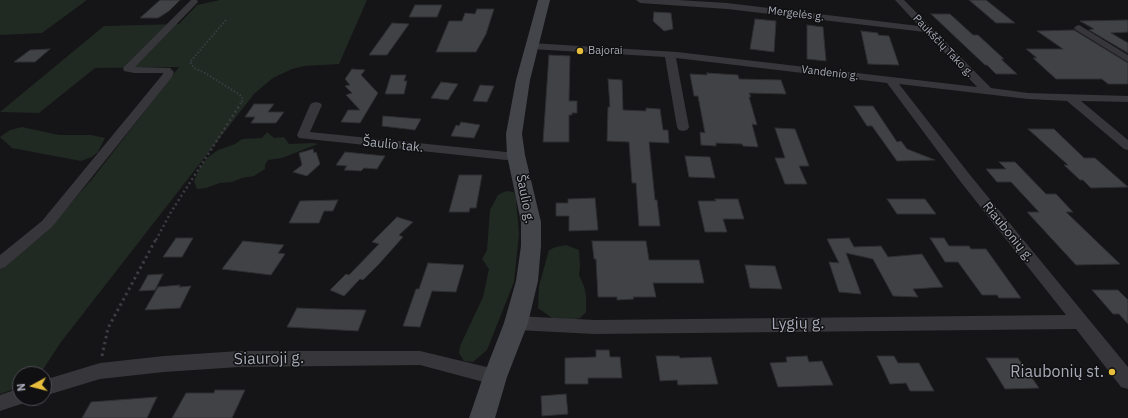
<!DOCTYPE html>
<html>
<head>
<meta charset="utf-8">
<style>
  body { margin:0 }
  #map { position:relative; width:1128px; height:418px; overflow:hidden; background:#151517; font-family:"IBM Plex Sans",sans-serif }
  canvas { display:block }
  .north { position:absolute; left:12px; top:366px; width:40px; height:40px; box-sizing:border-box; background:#101012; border:1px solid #4c4e54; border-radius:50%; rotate:263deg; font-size:11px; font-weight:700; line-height:16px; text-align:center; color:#a7aab6 }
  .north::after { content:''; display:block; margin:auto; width:14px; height:18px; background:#e8bf3c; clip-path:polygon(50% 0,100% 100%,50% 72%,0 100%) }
</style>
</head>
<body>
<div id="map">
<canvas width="1128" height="418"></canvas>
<div class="north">N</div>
</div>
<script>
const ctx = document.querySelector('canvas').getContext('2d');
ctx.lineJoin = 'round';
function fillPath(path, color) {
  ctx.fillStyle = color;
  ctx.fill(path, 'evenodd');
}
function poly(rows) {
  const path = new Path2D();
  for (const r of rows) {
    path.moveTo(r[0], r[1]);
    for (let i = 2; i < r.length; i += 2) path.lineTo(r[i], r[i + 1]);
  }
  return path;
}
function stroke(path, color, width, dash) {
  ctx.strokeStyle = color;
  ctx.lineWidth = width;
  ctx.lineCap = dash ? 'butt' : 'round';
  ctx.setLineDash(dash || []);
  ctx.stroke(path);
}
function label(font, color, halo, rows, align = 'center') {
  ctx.font = font + ' "IBM Plex Sans",sans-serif';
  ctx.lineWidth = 3;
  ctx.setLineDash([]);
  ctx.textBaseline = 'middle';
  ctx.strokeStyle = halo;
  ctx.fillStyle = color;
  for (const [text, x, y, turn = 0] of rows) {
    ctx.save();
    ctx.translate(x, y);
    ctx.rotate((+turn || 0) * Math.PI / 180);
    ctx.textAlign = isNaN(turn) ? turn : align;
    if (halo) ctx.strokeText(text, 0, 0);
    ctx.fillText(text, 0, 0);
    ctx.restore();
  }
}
fillPath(poly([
  [0,0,87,0,42,33,0,35],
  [220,0,367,0,339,64,304,66,292,69,273,78,254,94,61,342,40,374,20,374,20,387,0,394,0,269,44,234,93,178,179,67,95,68,39,113,0,112,104,26,179,24,197,5],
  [22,127,59,135,91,135,105,138,98,152,92,157,81,161,12,148,0,137,10,130],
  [267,132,274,138,284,137,289,144,313,143,318,144,282,158,268,160,265,165,265,169,254,176,242,178,232,182,220,183,206,188,197,189,194,181,199,169,207,158,218,150,235,144,242,139,262,138],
  [506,191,514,192,516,199,519,234,514,282,487,350,473,362,464,361,459,353,460,346,483,297,489,269,482,259,487,250,490,210,498,195],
  [566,245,579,250,580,267,579,275,584,286,586,296,586,312,580,318,572,320,552,318,538,308,539,286,549,250,556,247]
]), '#212923');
const building = poly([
  [160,0,180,0,169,11,158,18,140,18,160,0],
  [969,0,986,0,1015,23,996,23,969,0],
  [415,5,442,5,437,17,409,17,415,5],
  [477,9,494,9,486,34,476,52,436,52,449,21,462,21,465,13,475,14,477,9],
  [654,12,671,13,673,29,664,31,653,21,654,12],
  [931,14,950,14,973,35,978,35,1004,59,1001,59,1017,74,996,74,987,65,985,65,931,14],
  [755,19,776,21,774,52,750,49,755,19],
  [1128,20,1128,32,1111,33,1128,43,1128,53,1089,30,1094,29,1080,21,1128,20],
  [392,23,409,24,387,55,369,55,392,23],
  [807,25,823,27,826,61,807,59,807,25],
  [1074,30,1128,63,1128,84,1108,84,1102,79,1056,79,1033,58,1037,58,1026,49,1063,49,1037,31,1074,30],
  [861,31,878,33,878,35,889,36,899,65,868,64,861,31],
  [50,49,35,62,14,62,30,50,50,49],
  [549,55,570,56,569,101,577,101,577,113,572,113,572,115,569,115,569,142,543,142,549,55],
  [352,69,365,70,361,75,378,93,360,123,341,122,348,110,360,110,346,95,352,93,345,86,350,85,345,79,352,69],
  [707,73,738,75,739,79,781,80,786,94,749,93,751,97,749,97,757,125,752,124,758,147,743,146,742,144,716,143,716,146,701,145,700,132,705,133,698,96,694,96,690,74,707,75,707,73],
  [391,75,406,75,404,81,407,81,404,94,385,94,391,75],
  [608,79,622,80,623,110,646,111,646,108,660,109,663,130,668,130,669,143,649,142,655,200,657,200,660,226,639,226,636,183,632,183,629,142,607,141,608,107,610,107,608,79],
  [441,82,458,84,448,100,431,98,441,82],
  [480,85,494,86,487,102,473,101,480,85],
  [254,104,274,104,268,112,284,112,276,123,251,123,255,117,245,117,254,104],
  [854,106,873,106,897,142,901,141,907,149,935,160,897,161,872,126,867,126,854,106],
  [383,116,421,119,415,130,382,126,383,116],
  [461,122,480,125,474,138,451,136,456,125,459,126,461,122],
  [775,128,795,129,809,166,799,166,807,184,785,184,775,158,785,158,775,128],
  [1028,129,1054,129,1084,158,1095,158,1128,187,1091,188,1083,180,1080,180,1064,165,1068,165,1028,129],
  [313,149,314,153,316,152,320,164,307,176,293,172,302,165,299,153,313,149],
  [345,152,385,156,377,169,364,168,361,171,344,170,347,166,336,165,345,152],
  [685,156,710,157,715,178,689,177,685,156],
  [999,162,1015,162,1046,194,1056,194,1073,212,1066,212,1120,264,1076,265,1027,212,1039,212,1011,182,997,182,986,169,1006,169,999,162],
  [459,175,482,175,476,208,470,208,469,212,449,212,459,175],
  [595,198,598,230,569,231,569,216,556,216,556,203,568,203,568,199,595,198],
  [715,199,738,199,744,219,723,219,727,232,705,232,698,201,716,201,715,199],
  [887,199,925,199,936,214,897,214,887,199],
  [338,200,333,211,324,211,319,223,289,223,300,201,338,200],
  [397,217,413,222,399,235,403,237,379,264,363,280,360,279,344,296,330,290,346,274,349,275,379,244,372,242,397,217],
  [176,238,193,238,182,257,163,257,176,238],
  [849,238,854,247,881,246,888,257,922,254,943,287,913,289,918,297,893,296,873,259,846,253,861,294,839,292,829,262,839,263,827,239,849,238],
  [930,238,944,238,949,246,969,246,971,249,986,249,1021,298,999,298,997,295,982,295,958,262,945,262,930,238],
  [243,241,284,245,278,253,285,254,271,275,222,269,243,241],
  [592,241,646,241,649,260,699,260,704,283,653,283,656,297,633,297,634,299,617,300,617,297,598,297,596,259,594,259,592,241],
  [428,263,464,265,456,292,432,291,420,327,403,326,416,289,419,289,428,263],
  [745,265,775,266,782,289,750,288,745,265],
  [163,274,155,290,139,291,148,275,163,274],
  [180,285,179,287,191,286,180,308,145,310,158,287,180,285],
  [1092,290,1118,290,1128,300,1128,324,1119,314,1113,314,1092,290],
  [297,308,322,309,366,310,358,331,287,327,297,308],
  [596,350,609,350,610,357,620,357,622,378,588,378,588,384,565,384,565,358,596,357,596,350],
  [656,356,679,356,680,358,711,357,718,384,678,385,677,380,660,381,656,356],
  [807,356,809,362,822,361,833,385,778,387,770,363,787,362,786,357,807,356],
  [877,356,894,356,898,363,919,363,934,391,910,391,906,383,890,384,877,356],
  [986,358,1018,358,1039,388,1005,389,986,358],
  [215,390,245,390,232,418,172,418,186,393,214,393,215,390],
  [566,394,568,414,542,416,541,396,566,394],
  [157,397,147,418,82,418,91,402,157,397]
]);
fillPath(building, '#414246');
stroke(building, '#2f2f32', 1);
stroke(poly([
  [226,20,190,62,194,68,205,73,240,95,243,99,241,104]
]), '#3c3d42', 2, [1.5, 2]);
stroke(poly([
  [156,240,171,212,241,103]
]), '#3c3d42', 2.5, [2, 3]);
stroke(poly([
  [102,356,108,328,156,239]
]), '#3c3d42', 3, [2.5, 3.5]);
fillPath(poly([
  [191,0,197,0,198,2,135,67,170,68,174,72,172,77,52,227,5,267,0,269,0,255,42,221,163,74,163,73,134,73,124,71,123,68,191,0],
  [636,0,678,0,727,3,919,26,895,0,904,0,991,88,1028,93,1128,96,1128,102,1081,101,1128,140,1128,150,1124,149,1067,101,1028,99,899,84,970,175,1128,367,1128,389,1121,387,1076,329,595,334,516,330,510,328,508,323,510,318,516,316,595,320,1066,315,960,181,887,83,676,58,689,127,687,130,683,131,679,130,677,127,665,57,531,49,526,46,531,43,677,52,977,87,925,32,727,9,640,3,636,0],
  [1079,25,1128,55,1128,62,1076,30,1074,28,1076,26,1079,25],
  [316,102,320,103,322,105,310,132,506,152,516,151,520,152,522,155,520,158,506,160,299,138,297,135,310,105,312,103,316,102],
  [239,351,420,351,495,369,501,371,504,377,501,383,495,385,420,365,239,367,164,372,100,379,44,396,44,380,100,363,164,356,239,351],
  [20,388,20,398,28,398,27,402,0,411,0,395,20,388]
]), '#36363b');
fillPath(poly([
  [538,0,550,0,530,80,522,134,525,155,541,222,541,246,538,281,528,323,507,377,495,418,469,418,483,377,504,323,516,281,521,246,521,222,507,155,506,134,516,80,538,0]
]), '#44454b');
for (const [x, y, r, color] of [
  [580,51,4,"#e8bf3c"],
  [1112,372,4,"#e8bf3c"]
]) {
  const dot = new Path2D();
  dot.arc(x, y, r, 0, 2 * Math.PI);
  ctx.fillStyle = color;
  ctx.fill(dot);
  stroke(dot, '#101012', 1.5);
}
label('11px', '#a7aab6', '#101012', [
  ["Mergelės g.",796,14,7],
  ["Paukščių Tako g.",943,46,46],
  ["Vandenio g.",830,73,7]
]);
label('11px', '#a7aab6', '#101012', [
  ["Bajorai",588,51]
], 'left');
label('13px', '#a7aab6', '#101012', [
  ["Šaulio tak.",393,145,6],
  ["Šaulio g.",525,199,79],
  ["Riaubonių g.",1008,232,51]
]);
label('16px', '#a7aab6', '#101012', [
  ["Lygių g.",798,324,-1],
  ["Siauroji g.",269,359,-1]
]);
label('16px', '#a7aab6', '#101012', [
  ["Riaubonių st.",1104,372]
], 'right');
</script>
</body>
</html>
